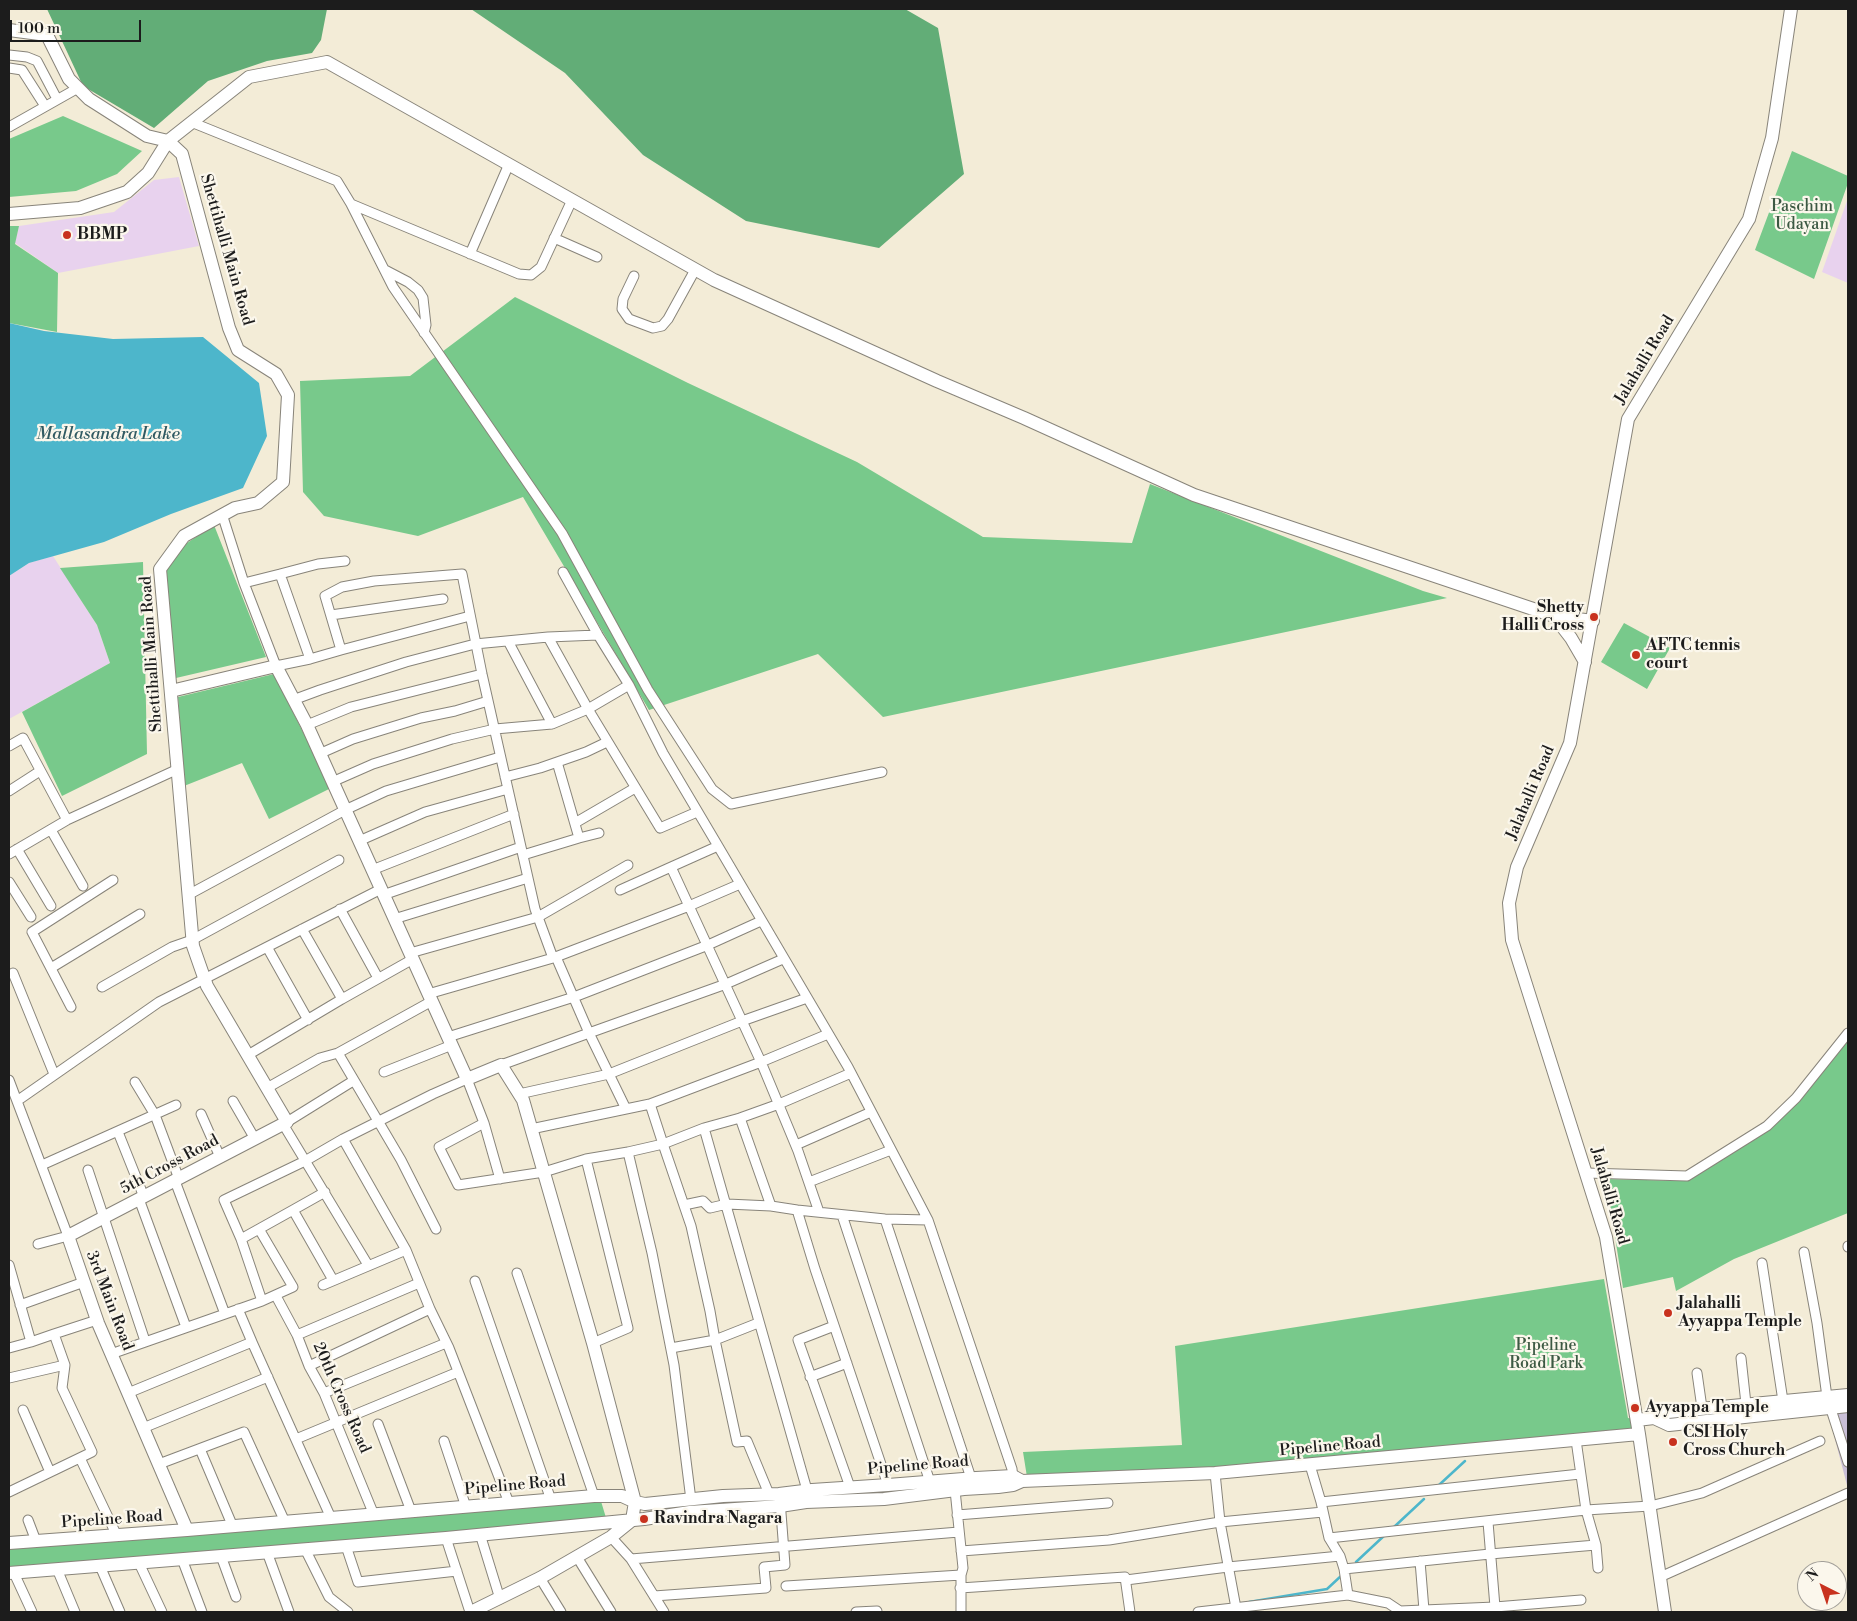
<!DOCTYPE html>
<html>
<head>
<meta charset="utf-8">
<style>
  body { margin:0 }
  #map { position:relative; width:1857px; height:1621px; overflow:hidden; background:#f3ecd7; font-family:"Libre Bodoni",serif }
  canvas { display:block }
  .frame { position:absolute; inset:0; border:10px solid #1c1c1c; pointer-events:none }
  .north { position:absolute; left:1797px; top:1561px; width:50px; height:50px; box-sizing:border-box; background:#fbf7ec; border:1px solid #a29f99; border-radius:50%; rotate:319deg; font-size:14px; font-weight:700; line-height:20px; text-align:center; color:#1c1c1c }
  .north::after { content:''; display:block; margin:auto; width:18px; height:22px; background:#c8321e; clip-path:polygon(50% 0,100% 100%,50% 72%,0 100%) }
  .scale { position:absolute; left:10px; top:20px; width:131px; height:22px; box-sizing:border-box; border:2px solid #1c1c1c; border-top:0; padding-left:6px; font-size:15px; line-height:18px; white-space:nowrap; color:#1c1c1c; -webkit-text-stroke:4px #fbf7ec; paint-order:stroke }
</style>
</head>
<body>
<div id="map">
<canvas width="1857" height="1621"></canvas>
<div class="frame"></div>
<div class="north">N</div>
<div class="scale">100 m</div>
</div>
<script>
const ctx = document.querySelector('canvas').getContext('2d');
ctx.lineJoin = 'round';
function fillPath(path, color) {
  ctx.fillStyle = color;
  ctx.fill(path, 'evenodd');
}
function poly(rows) {
  const path = new Path2D();
  for (const r of rows) {
    path.moveTo(r[0], r[1]);
    for (let i = 2; i < r.length; i += 2) path.lineTo(r[i], r[i + 1]);
  }
  return path;
}
function stroke(path, color, width, dash) {
  ctx.strokeStyle = color;
  ctx.lineWidth = width;
  ctx.lineCap = dash ? 'butt' : 'round';
  ctx.setLineDash(dash || []);
  ctx.stroke(path);
}
function label(font, color, halo, rows, align = 'center') {
  ctx.font = font + ' "Libre Bodoni",serif';
  ctx.lineWidth = 4.5;
  ctx.setLineDash([]);
  ctx.textBaseline = 'middle';
  ctx.strokeStyle = halo;
  ctx.fillStyle = color;
  for (const [text, x, y, turn = 0] of rows) {
    ctx.save();
    ctx.translate(x, y);
    ctx.rotate((+turn || 0) * Math.PI / 180);
    ctx.textAlign = isNaN(turn) ? turn : align;
    if (halo) ctx.strokeText(text, 0, 0);
    ctx.fillText(text, 0, 0);
    ctx.restore();
  }
}
fillPath(poly([
  [179,177,199,246,58,273,15,243,19,226,114,212,154,180],
  [1848,198,1848,283,1822,272],
  [53,556,97,625,110,663,9,719,9,576,29,563]
]), '#e8d2ee');
fillPath(poly([
  [1848,1390,1848,1489,1823,1393]
]), '#c9bfd7');
fillPath(poly([
  [63,116,142,151,117,174,76,191,9,197,9,139],
  [1792,151,1848,176,1848,183,1814,279,1755,250],
  [9,226,19,226,15,244,58,273,57,332,9,323],
  [515,297,688,383,857,462,983,537,1132,543,1150,484,1423,591,1447,598,883,717,818,654,649,710,523,497,418,536,324,516,303,492,300,381,410,376],
  [214,525,266,657,176,678,164,570,187,543],
  [143,562,147,754,62,796,22,712,110,663,97,625,60,568],
  [1624,623,1670,648,1647,689,1601,662],
  [274,674,331,788,269,819,242,763,184,786,178,697],
  [1848,1039,1848,1213,1734,1259,1676,1291,1673,1277,1623,1288,1606,1179,1685,1181,1770,1128],
  [1604,1279,1628,1418,1634,1419,1636,1433,1216,1471,1027,1477,1023,1452,1182,1445,1175,1346],
  [600,1498,607,1521,9,1572,9,1549]
]), '#78c98b');
fillPath(poly([
  [47,9,327,9,321,40,312,53,267,61,208,81,154,128,83,86],
  [471,9,905,9,938,28,964,174,879,248,746,221,643,155,565,73]
]), '#62ad77');
fillPath(poly([
  [9,323,44,331,113,339,203,337,259,383,267,436,243,488,171,514,104,542,29,563,9,576]
]), '#4db6cb');
stroke(poly([
  [1439,1485,1465,1461],
  [1394,1527,1424,1499],
  [1356,1562,1386,1534],
  [1249,1602,1327,1589,1341,1576]
]), '#4db6cb', 2.5);
const street = poly([
  [9,55,27,57,37,61,57,99],
  [9,68,22,70,45,106],
  [191,122,337,181,351,204,393,287,562,533,648,690,712,789,731,804,882,772],
  [9,127,78,88],
  [351,204,519,274,531,275,541,267,572,200],
  [554,238,597,257],
  [470,254,509,164],
  [385,270,408,282,418,290,423,298,426,325,424,333],
  [634,276,623,299,622,309,629,319,653,328,662,326,668,319,695,270],
  [222,514,244,583,276,666,310,659],
  [345,561,318,564,280,574,310,659,341,650,325,596,342,587,374,581,462,574,482,674,535,909,553,958,689,906,740,884],
  [563,572,598,635,629,685,663,753,718,846,671,867,761,1062,798,1151,819,1212],
  [244,583,280,574],
  [331,615,443,599],
  [508,641,552,724,588,709,548,637],
  [341,650,470,616],
  [629,685,588,709,660,828,697,812],
  [293,700,320,690,406,662,475,644,548,637,598,635],
  [307,725,351,707,482,674],
  [9,746,23,738,67,820],
  [319,754,353,739,421,718,455,711,488,701],
  [505,777,540,768,586,752,607,742],
  [332,782,373,764,452,739,495,729,552,724],
  [9,791,40,771],
  [575,823,635,788],
  [51,830,83,886],
  [579,838,599,833],
  [359,841,425,812,508,789],
  [718,846,848,1067,928,1220],
  [17,849,51,906],
  [9,854,67,820,178,769],
  [523,855,579,838,557,762],
  [372,870,514,814],
  [9,882,31,917],
  [620,890,671,867],
  [188,895,345,810,386,791,500,757],
  [383,895,521,847],
  [340,909,378,978],
  [394,919,528,878],
  [302,929,342,999],
  [267,947,308,1020],
  [410,953,538,917,628,865],
  [783,959,726,984,589,1033,626,1109,650,1104,663,1144,704,1128,807,1490],
  [51,968,140,914],
  [13,973,54,1074],
  [102,987,172,947,192,940,339,860],
  [428,994,553,958],
  [432,1001,338,1053,401,1160,436,1229],
  [71,1007,32,932,113,880],
  [448,1037,574,997,708,945,761,921],
  [248,1055,342,999,413,959],
  [501,1065,589,1033,556,957],
  [384,1072,452,1045],
  [9,1080,68,1236,38,1244],
  [135,1082,155,1115,179,1179],
  [267,1088,320,1058,338,1053],
  [519,1094,609,1074,742,1021,807,998],
  [17,1101,159,1002,381,889],
  [233,1101,255,1139],
  [650,1104,761,1062,828,1034],
  [201,1114,220,1157],
  [740,1118,779,1104,851,1073],
  [287,1122,353,1081],
  [484,1123,500,1179],
  [283,1124,368,1265],
  [704,1128,740,1118,771,1206,797,1210,815,1269,888,1485],
  [531,1129,626,1109],
  [118,1132,144,1197],
  [343,1139,433,1094,467,1079,484,1123,439,1147,458,1185,544,1172,586,1159,628,1328,593,1343],
  [796,1145,871,1112],
  [628,1152,663,1144,691,1226,710,1311,715,1340,671,1348],
  [586,1159,628,1152,652,1253,674,1365,691,1500],
  [42,1165,176,1105],
  [88,1170,145,1341],
  [1586,1173,1687,1176,1767,1126,1796,1098,1848,1033],
  [175,1181,225,1314],
  [809,1182,891,1150],
  [325,1192,293,1210,333,1280],
  [139,1199,186,1327],
  [684,1205,703,1201,710,1208,727,1204,771,1206],
  [797,1210,885,1219,928,1220,1012,1469,1013,1480],
  [842,1215,930,1482],
  [885,1219,971,1478],
  [241,1239,293,1210],
  [1848,1246,1848,1247],
  [406,1250,430,1309],
  [1804,1252,1817,1323,1827,1397,1848,1462],
  [1762,1263,1783,1401],
  [9,1265,31,1342,54,1334,65,1365,62,1388,92,1452,9,1492],
  [517,1273,594,1496],
  [475,1281,551,1500],
  [276,1296,297,1335,309,1366,324,1393,374,1515],
  [262,1301,241,1239,224,1200,305,1161,343,1139,406,1250,323,1285],
  [20,1305,84,1282],
  [238,1309,252,1342],
  [758,1323,715,1340,737,1442,747,1441,769,1494],
  [834,1326,798,1340,850,1487],
  [54,1334,97,1320],
  [297,1335,419,1283],
  [9,1348,31,1342],
  [111,1354,262,1301,293,1287,259,1229],
  [1741,1358,1746,1404],
  [309,1366,430,1309,449,1348,509,1503],
  [1697,1373,1702,1408],
  [810,1377,847,1363],
  [9,1378,65,1365],
  [128,1393,252,1342,331,1518],
  [324,1393,446,1343],
  [23,1410,50,1472],
  [378,1424,411,1511],
  [143,1428,268,1377],
  [296,1439,458,1372],
  [1576,1440,1586,1510,1596,1545,1598,1568],
  [444,1441,466,1507],
  [200,1449,233,1527],
  [80,1458,117,1536],
  [159,1464,244,1432,285,1522],
  [1310,1465,1321,1502,1329,1538,1340,1556,1344,1569,1348,1595],
  [1215,1473,1220,1522,1323,1512],
  [955,1490,963,1568,961,1575,961,1612],
  [1321,1502,1580,1474],
  [957,1515,1108,1503],
  [28,1520,36,1541],
  [480,1534,500,1599],
  [611,1537,631,1559,664,1612],
  [446,1538,470,1612],
  [1329,1538,1586,1510,1650,1506,1702,1493,1820,1441],
  [346,1546,358,1582,457,1571],
  [305,1549,329,1597,348,1612],
  [961,1551,1109,1540,1220,1522,1236,1608],
  [267,1552,289,1612],
  [221,1556,236,1597],
  [577,1557,611,1612],
  [182,1559,202,1612],
  [631,1559,959,1532],
  [1420,1561,1424,1610],
  [139,1563,162,1612],
  [100,1566,120,1612],
  [57,1569,75,1612],
  [1344,1569,1490,1554,1596,1545],
  [14,1573,32,1612],
  [1660,1577,1848,1493],
  [540,1578,561,1612],
  [1126,1580,1228,1567,1340,1556],
  [786,1586,961,1575],
  [960,1588,1125,1577,1130,1612],
  [654,1596,766,1588,764,1567,785,1565,780,1500],
  [856,1612,877,1611],
  [1198,1612,1348,1595,1388,1603,1400,1611,1495,1607,1488,1522],
  [1496,1612,1495,1607,1581,1600]
]);
const secondary = poly([
  [9,30,47,35,69,79,89,99,147,136,168,141,182,154,229,328,238,350,276,374,288,395,283,482,258,503,235,508,184,536,160,569,193,946,207,986,287,1122,68,1236,98,1323,187,1530],
  [9,214,80,208,127,192,148,173,168,141,249,77,327,62,714,280,937,381,1024,418,1194,495,1554,616,1593,621],
  [1554,616,1571,638,1585,662],
  [171,691,276,666,307,725,467,1079,501,1065,523,1100,593,1343,635,1502,632,1520,611,1537,540,1578,471,1612],
  [1654,1418,1669,1425,1848,1406],
  [1637,1420,1654,1418,1668,1412,1848,1395],
  [9,1543,187,1530,594,1496,622,1496,635,1502,645,1504,723,1496,779,1494,812,1490,888,1485,976,1478,1013,1476,1022,1481],
  [9,1573,446,1538,644,1519,690,1512,780,1506,806,1502,884,1499,964,1489,998,1487,1013,1485,1022,1481,1215,1473,1639,1434],
  [1665,1612,1639,1434,1606,1237,1512,940,1509,903,1517,867,1570,743,1628,419,1749,219,1772,138,1791,9]
]);
stroke(street, '#88847a', 11);
stroke(secondary, '#88847a', 14);
stroke(street, '#fff', 9);
stroke(secondary, '#fff', 12);
for (const [x, y, r, color] of [
  [67,235,5,"#c8321e"],
  [1594,617,5,"#c8321e"],
  [1636,655,5,"#c8321e"],
  [1668,1313,5,"#c8321e"],
  [1635,1408,5,"#c8321e"],
  [1673,1442,5,"#c8321e"],
  [644,1519,5,"#c8321e"]
]) {
  const dot = new Path2D();
  dot.arc(x, y, r, 0, 2 * Math.PI);
  ctx.fillStyle = color;
  ctx.fill(dot);
  stroke(dot, '#fbf7ec', 2);
}
label('16px', '#3c5943', '#fbf7ec', [
  ["Paschim",1802,207],
  ["Udayan",1802,225],
  ["Pipeline",1546,1346],
  ["Road Park",1546,1364]
]);
label('bold 16px', '#1c1c1c', '#fbf7ec', [
  ["BBMP",77,235],
  ["Shetty",1584,608,"right"],
  ["Halli Cross",1584,626,"right"],
  ["AFTC tennis",1646,646],
  ["court",1646,664],
  ["Jalahalli",1678,1304],
  ["Ayyappa Temple",1678,1322],
  ["Ayyappa Temple",1645,1408],
  ["CSI Holy",1683,1433],
  ["Cross Church",1683,1451],
  ["Ravindra Nagara",654,1519]
], 'left');
label('16px', '#1c1c1c', '#fbf7ec', [
  ["Shettihalli Main Road",226,250,74],
  ["Jalahalli Road",1645,360,-59],
  ["Shettihalli Main Road",152,654,-94],
  ["Jalahalli Road",1531,793,-67],
  ["5th Cross Road",170,1165,-28],
  ["Jalahalli Road",1609,1196,74],
  ["3rd Main Road",109,1301,69],
  ["20th Cross Road",341,1398,66],
  ["Pipeline Road",1330,1447,-5],
  ["Pipeline Road",918,1466,-5],
  ["Pipeline Road",515,1486,-5],
  ["Pipeline Road",112,1520,-4]
]);
label('italic 18px', '#305a62', '#fbf7ec', [
  ["Mallasandra Lake",108,435]
]);
</script>
</body>
</html>
